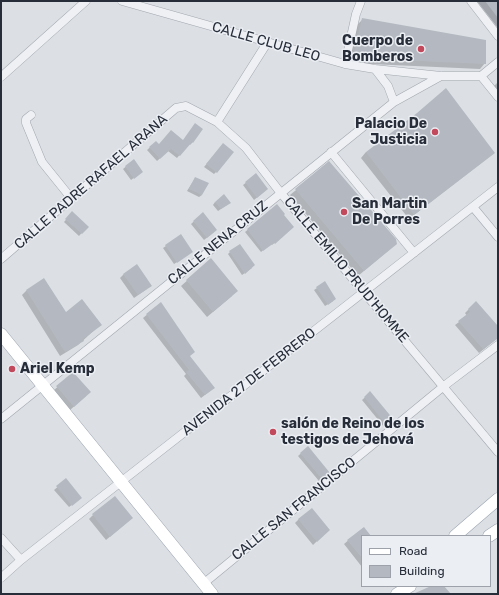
<!DOCTYPE html>
<html>
<head>
<meta charset="utf-8">
<style>
  body { margin:0 }
  #map { position:relative; width:499px; height:595px; overflow:hidden; background:#dce0e5; font-family:Rubik,sans-serif }
  canvas { display:block }
  .frame { position:absolute; inset:0; border:2px solid #272e3a; pointer-events:none }
  .legend { position:absolute; left:361px; top:535px; width:130px; height:52px; box-sizing:border-box; background:#ebeef3; border:1px solid #9da1a9; margin:0; padding:5px 7px; list-style:none; font-size:12px; color:#272e3a }
  .legend li { display:flex; align-items:center; gap:8px; height:20px }
  .legend b { width:20px; border:1px solid #9da1a9 }
</style>
</head>
<body>
<div id="map">
<canvas width="499" height="595"></canvas>
<div class="frame"></div>
<ul class="legend">
<li><b style="height:5px;background:#fff"></b>Road</li>
<li><b style="height:11px;background:#b4b9c1"></b>Building</li>
</ul>
</div>
<script>
const ctx = document.querySelector('canvas').getContext('2d');
ctx.lineJoin = 'round';
function fillPath(path, color) {
  ctx.fillStyle = color;
  ctx.fill(path, 'evenodd');
}
function poly(rows) {
  const path = new Path2D();
  for (const r of rows) {
    path.moveTo(r[0], r[1]);
    for (let i = 2; i < r.length; i += 2) path.lineTo(r[i], r[i + 1]);
  }
  return path;
}
function stroke(path, color, width, dash) {
  ctx.strokeStyle = color;
  ctx.lineWidth = width;
  ctx.lineCap = dash ? 'butt' : 'round';
  ctx.setLineDash(dash || []);
  ctx.stroke(path);
}
function label(font, color, halo, rows, align = 'center') {
  ctx.font = font + ' Rubik,sans-serif';
  ctx.lineWidth = 3;
  ctx.setLineDash([]);
  ctx.textBaseline = 'middle';
  ctx.strokeStyle = halo;
  ctx.fillStyle = color;
  for (const [text, x, y, turn = 0] of rows) {
    ctx.save();
    ctx.translate(x, y);
    ctx.rotate((+turn || 0) * Math.PI / 180);
    ctx.textAlign = isNaN(turn) ? turn : align;
    if (halo) ctx.strokeText(text, 0, 0);
    ctx.fillText(text, 0, 0);
    ctx.restore();
  }
}
fillPath(poly([
  [476,1,498,1,498,29]
]), '#cacfd6');
fillPath(poly([
  [477,1,498,1,498,28],
  [363,19,485,63,480,69,349,63,357,25],
  [498,82,498,96,492,88],
  [202,129,192,143,190,145,189,144,177,158,168,151,157,161,147,150,156,142,159,145,183,141],
  [221,147,216,172,214,174,204,167],
  [366,152,494,153,409,219,361,158],
  [134,160,139,174,131,180,123,169],
  [329,163,390,249,358,276,290,195],
  [256,175,265,191,254,200,243,185],
  [195,178,202,195,199,197,187,191],
  [215,202,227,205,218,211,213,205],
  [277,206,283,215,293,227,272,245,271,244,261,252,245,232],
  [72,213,87,227,79,236,64,222],
  [202,214,214,232,204,240,191,224],
  [166,246,189,254,174,264,163,248],
  [230,252,252,268,242,275,228,254],
  [211,260,232,296,207,317,181,286],
  [124,274,147,289,134,298,120,278],
  [44,279,65,313,100,325,78,345,60,356,22,295,26,291],
  [317,288,333,301,325,306,314,290],
  [476,302,498,328,498,338,479,353,455,325,467,316,465,313],
  [161,303,189,356,210,391,201,398,184,376,186,374,143,318],
  [73,373,86,396,70,410,53,391],
  [370,393,390,422,384,427,362,400],
  [307,448,326,475,319,481,298,456],
  [66,480,78,500,69,507,54,490],
  [93,515,132,518,106,540,89,519],
  [299,519,328,530,313,545,295,523],
  [363,528,370,536,362,536,362,567,344,544]
]), '#0003');
fillPath(poly([
  [485,1,498,1,498,18],
  [362,18,486,40,486,64,353,58],
  [446,88,495,153,414,215,366,152,417,113],
  [195,123,203,129,193,143,192,142,180,156,171,149,160,159,149,147,156,141,159,144,171,130,183,140],
  [223,143,234,152,217,173,206,164],
  [134,159,143,172,134,179,125,166],
  [329,161,396,239,397,244,364,271,295,189],
  [256,173,268,189,257,198,245,182],
  [195,177,209,183,202,195,189,189],
  [224,194,231,203,221,209,215,202],
  [277,204,285,214,284,215,294,227,275,244,274,243,263,251,247,229],
  [72,211,89,227,82,234,65,219],
  [203,212,217,230,207,238,193,221],
  [181,234,193,252,177,263,165,245],
  [240,244,255,265,245,274,229,251],
  [211,258,238,291,213,312,186,280],
  [137,264,152,286,138,295,123,274],
  [44,278,66,312,82,299,102,325,83,339,84,341,65,352,26,290],
  [325,281,336,299,328,305,316,287],
  [476,301,498,326,498,338,483,349,458,321,470,312,468,309],
  [161,302,195,352,190,356,215,388,205,395,186,372,189,370,146,314],
  [73,372,91,392,74,407,56,386],
  [370,391,394,420,387,426,364,397],
  [308,446,330,473,322,479,300,453],
  [66,478,82,498,72,506,56,486],
  [115,496,133,518,110,537,92,514],
  [312,508,330,530,317,542,298,519],
  [364,527,371,536,362,536,362,558,347,540],
  [431,586,444,586,451,594,413,594]
]), '#b4b9c1');
const minor = poly([
  [122,1,345,64,375,69,441,76,481,76],
  [471,1,498,36],
  [345,64,356,14,361,1],
  [375,69,388,86,394,102],
  [481,76,498,97],
  [481,76,498,62],
  [1,77,86,1],
  [31,115,26,119,26,123,42,162,71,198],
  [217,122,267,43],
  [331,152,414,253],
  [473,207,498,237],
  [1,259,176,108,186,106,217,122,246,148,280,192,498,452],
  [1,419,394,102,441,76],
  [1,538,21,560],
  [1,578,21,560,498,187],
  [203,584,444,386,498,345]
]);
const primary = poly([
  [1,334,212,594],
  [455,536,498,499],
  [489,536,498,530],
  [397,594,410,586]
]);
stroke(minor, '#a2a7ae', 9);
stroke(primary, '#9ca4b0', 13);
stroke(minor, '#eef0f4', 8);
stroke(primary, '#fff', 12);
for (const [x, y, r, color] of [
  [421,49,4,"#c2495b"],
  [435,132,4,"#c2495b"],
  [344,212,4,"#c2495b"],
  [12,369,4,"#c2495b"],
  [273,432,4,"#c2495b"]
]) {
  const dot = new Path2D();
  dot.arc(x, y, r, 0, 2 * Math.PI);
  ctx.fillStyle = color;
  ctx.fill(dot);
  stroke(dot, '#ebeef3', 1.5);
}
label('bold 14px', '#272e3a', '#ebeef3', [
  ["Cuerpo de",413,41,"right"],
  ["Bomberos",413,57,"right"],
  ["Palacio De",427,124,"right"],
  ["Justicia",427,140,"right"],
  ["San Martin",352,204],
  ["De Porres",352,220],
  ["Ariel Kemp",20,369],
  ["salón de Reino de los",281,424],
  ["testigos de Jehová",281,440]
], 'left');
label('14px', '#272e3a', '#ebeef3', [
  ["CALLE CLUB LEO",266,42,16],
  ["CALLE PADRE RAFAEL ARANA",91,182,-41],
  ["CALLE NENA CRUZ",218,243,-39],
  ["CALLE EMILIO PRUD'HOMME",346,270,50],
  ["AVENIDA 27 DE FEBRERO",249,382,-38],
  ["CALLE SAN FRANCISCO",294,509,-39]
]);
</script>
</body>
</html>
